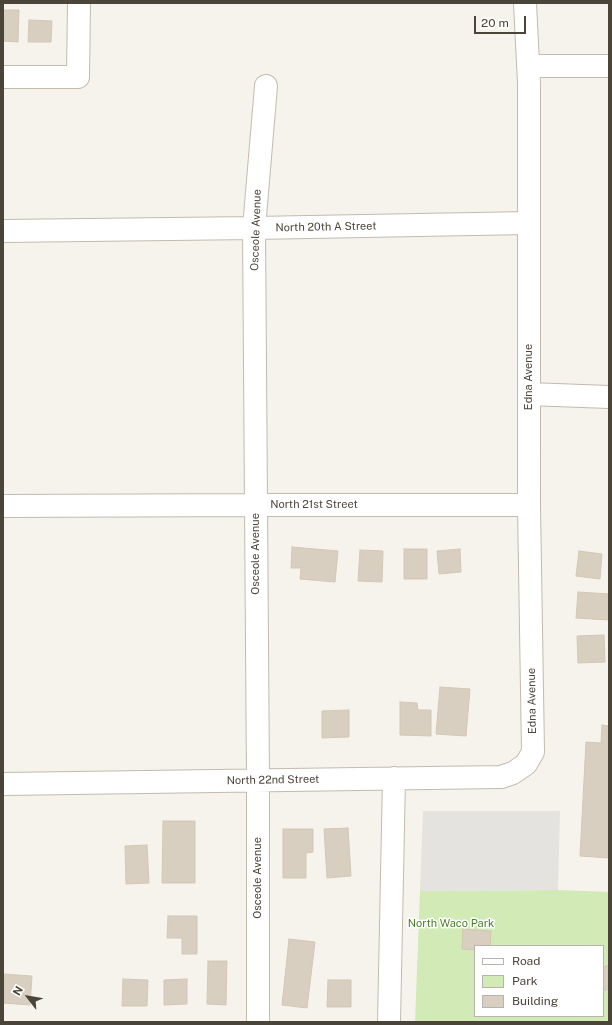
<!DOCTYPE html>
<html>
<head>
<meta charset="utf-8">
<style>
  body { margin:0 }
  #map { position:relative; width:612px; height:1025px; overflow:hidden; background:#f6f3ec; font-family:"Public Sans",sans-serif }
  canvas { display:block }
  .frame { position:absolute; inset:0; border:4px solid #4b4439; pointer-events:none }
  .legend { position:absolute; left:474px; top:945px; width:130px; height:72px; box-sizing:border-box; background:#fff; border:1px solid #b7b4b0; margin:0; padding:5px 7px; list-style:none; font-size:12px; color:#4b4439 }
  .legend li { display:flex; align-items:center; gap:8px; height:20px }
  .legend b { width:20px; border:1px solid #b7b4b0 }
  .north { position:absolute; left:8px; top:977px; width:40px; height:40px; -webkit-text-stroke:3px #fff; paint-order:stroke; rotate:301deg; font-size:11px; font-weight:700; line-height:16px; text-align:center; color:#4b4439 }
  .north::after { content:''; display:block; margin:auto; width:14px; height:18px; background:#4b4439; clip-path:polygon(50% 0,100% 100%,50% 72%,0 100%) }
  .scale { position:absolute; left:474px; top:16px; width:52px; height:18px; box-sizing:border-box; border:2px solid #4b4439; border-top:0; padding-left:5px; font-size:12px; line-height:14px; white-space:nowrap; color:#4b4439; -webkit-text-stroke:3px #fff; paint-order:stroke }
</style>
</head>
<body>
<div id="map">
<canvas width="612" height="1025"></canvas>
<div class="frame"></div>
<ul class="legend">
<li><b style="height:5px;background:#fff"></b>Road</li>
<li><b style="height:11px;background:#d2eab5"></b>Park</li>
<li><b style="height:11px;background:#d8cfc1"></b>Building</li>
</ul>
<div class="north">N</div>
<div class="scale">20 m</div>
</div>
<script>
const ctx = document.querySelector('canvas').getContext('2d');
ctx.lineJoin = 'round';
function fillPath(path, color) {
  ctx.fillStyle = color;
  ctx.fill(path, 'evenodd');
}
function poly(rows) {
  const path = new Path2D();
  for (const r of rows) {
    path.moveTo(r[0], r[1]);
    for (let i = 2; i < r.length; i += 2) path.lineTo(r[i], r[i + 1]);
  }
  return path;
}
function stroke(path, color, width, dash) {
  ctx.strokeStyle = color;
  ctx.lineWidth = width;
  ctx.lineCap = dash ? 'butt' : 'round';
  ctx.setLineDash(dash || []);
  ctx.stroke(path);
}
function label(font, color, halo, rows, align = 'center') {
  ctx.font = font + ' "Public Sans",sans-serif';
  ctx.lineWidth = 3;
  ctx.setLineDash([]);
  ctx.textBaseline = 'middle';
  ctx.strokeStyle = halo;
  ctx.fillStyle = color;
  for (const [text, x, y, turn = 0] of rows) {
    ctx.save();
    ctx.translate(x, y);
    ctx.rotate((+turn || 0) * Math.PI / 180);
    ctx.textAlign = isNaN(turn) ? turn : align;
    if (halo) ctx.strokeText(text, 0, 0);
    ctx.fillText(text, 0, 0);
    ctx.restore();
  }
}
fillPath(poly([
  [558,890,609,892,609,1022,415,1022,420,891],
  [475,946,603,946,603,1016,475,1016]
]), '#d2eab5');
fillPath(poly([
  [423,811,560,811,558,890,420,891]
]), '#e5e3e0');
const building = poly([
  [3,10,19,10,18,42,3,41,3,10],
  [29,20,52,21,51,42,28,42,29,20],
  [292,547,338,551,335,582,300,579,301,568,291,568,292,547],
  [404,549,427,549,427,579,404,579,404,549],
  [460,549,461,572,439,574,437,551,460,549],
  [360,550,383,551,382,582,358,581,360,550],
  [579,551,602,554,600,579,576,576,579,551],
  [578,592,609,594,609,620,576,618,578,592],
  [604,635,605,662,578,663,577,636,604,635],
  [440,687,470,689,466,736,436,734,440,687],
  [400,702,417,703,418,710,431,710,431,736,400,735,400,702],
  [349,710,349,737,322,738,322,711,349,710],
  [602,725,609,726,609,858,580,856,586,742,601,743,602,725],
  [163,821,195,821,195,883,162,883,163,821],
  [348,828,351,876,327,878,324,829,348,828],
  [283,829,313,829,313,852,306,853,306,878,283,878,283,829],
  [147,845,149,883,126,884,125,846,147,845],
  [168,916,197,916,197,954,182,954,182,938,167,938,168,916],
  [463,929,491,931,490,946,475,946,475,950,462,949,463,929],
  [289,939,315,942,307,1008,282,1005,289,939],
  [208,961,227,961,226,1005,207,1004,208,961],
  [609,965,609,989,603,991,603,967,609,965],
  [3,974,32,976,30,1005,3,1003,3,974],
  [123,979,148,980,147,1006,122,1006,123,979],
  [187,979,187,1004,164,1005,164,980,187,979],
  [328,980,351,980,351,1007,327,1007,328,980]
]);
fillPath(building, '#d8cfc1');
stroke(building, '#d3c7b4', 1);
const minor = poly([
  [528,66,609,66],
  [3,77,78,77,79,3],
  [3,231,254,228,529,223],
  [529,394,609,397],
  [3,506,256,505,529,505],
  [3,784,501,777,513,773,526,764,533,752,529,505,529,83,525,3],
  [258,1022,258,781,254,228,266,86],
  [389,1022,394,778]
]);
stroke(minor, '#c2bbae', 24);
stroke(minor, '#fff', 22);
label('11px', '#4b4439', '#fff', [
  ["North 20th A Street",326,227,-1],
  ["Osceole Avenue",256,230,-88],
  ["Edna Avenue",529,377,-90],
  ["North 21st Street",314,505],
  ["Osceole Avenue",256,554,-90],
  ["Edna Avenue",532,701,-91],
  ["North 22nd Street",273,780,-1],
  ["Osceole Avenue",258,878,-90]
]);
label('11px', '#4a7f2a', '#fff', [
  ["North Waco Park",451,924]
]);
</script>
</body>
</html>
